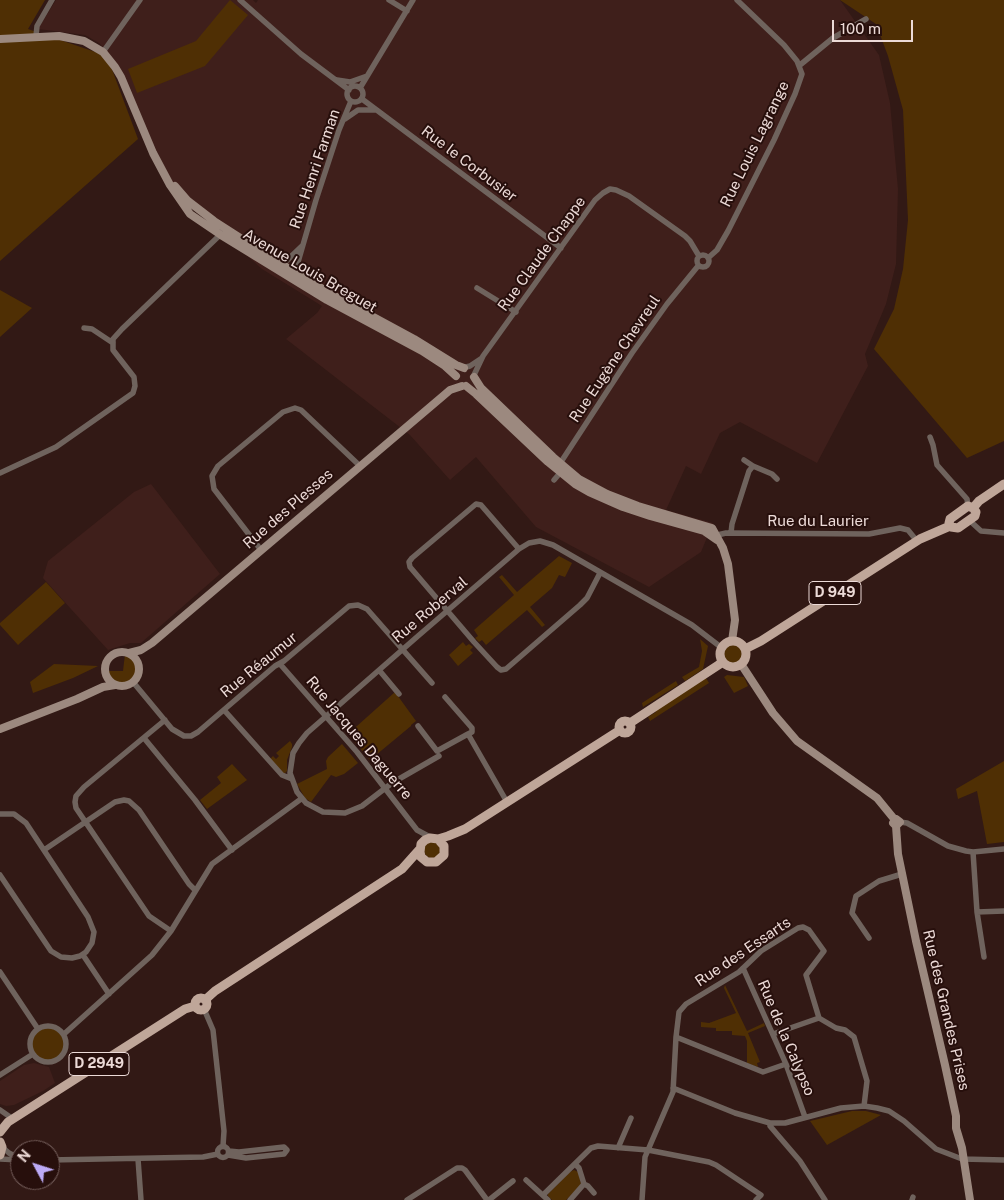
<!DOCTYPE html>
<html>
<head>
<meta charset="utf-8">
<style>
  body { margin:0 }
  #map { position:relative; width:1004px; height:1200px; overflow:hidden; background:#321915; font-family:"Public Sans",sans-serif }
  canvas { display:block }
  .north { position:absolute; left:10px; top:1140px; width:50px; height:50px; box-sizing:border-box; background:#270f0c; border:1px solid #76605d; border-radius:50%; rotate:310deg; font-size:14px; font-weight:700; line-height:20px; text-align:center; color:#ecdad7 }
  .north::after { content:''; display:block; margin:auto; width:18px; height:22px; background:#bcaaf6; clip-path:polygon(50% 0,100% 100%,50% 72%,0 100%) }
  .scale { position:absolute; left:832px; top:20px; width:81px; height:22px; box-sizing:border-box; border:2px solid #ecdad7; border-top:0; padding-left:6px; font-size:15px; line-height:18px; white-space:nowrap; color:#ecdad7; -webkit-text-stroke:4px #270f0c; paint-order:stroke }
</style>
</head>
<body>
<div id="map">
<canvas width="1004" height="1200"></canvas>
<div class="north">N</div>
<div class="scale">100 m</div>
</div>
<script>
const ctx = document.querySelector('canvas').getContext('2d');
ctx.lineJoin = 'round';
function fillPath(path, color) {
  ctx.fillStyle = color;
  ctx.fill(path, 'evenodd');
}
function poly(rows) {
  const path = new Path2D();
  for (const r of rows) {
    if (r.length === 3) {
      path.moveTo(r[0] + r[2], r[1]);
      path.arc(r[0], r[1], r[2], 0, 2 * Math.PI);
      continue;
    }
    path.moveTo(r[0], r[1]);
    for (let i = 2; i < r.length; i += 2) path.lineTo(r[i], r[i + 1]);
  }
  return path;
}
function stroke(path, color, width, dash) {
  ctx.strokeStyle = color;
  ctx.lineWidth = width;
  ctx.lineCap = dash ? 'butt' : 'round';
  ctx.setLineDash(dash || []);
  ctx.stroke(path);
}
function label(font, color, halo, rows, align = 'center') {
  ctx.font = font + ' "Public Sans",sans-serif';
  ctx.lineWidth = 4;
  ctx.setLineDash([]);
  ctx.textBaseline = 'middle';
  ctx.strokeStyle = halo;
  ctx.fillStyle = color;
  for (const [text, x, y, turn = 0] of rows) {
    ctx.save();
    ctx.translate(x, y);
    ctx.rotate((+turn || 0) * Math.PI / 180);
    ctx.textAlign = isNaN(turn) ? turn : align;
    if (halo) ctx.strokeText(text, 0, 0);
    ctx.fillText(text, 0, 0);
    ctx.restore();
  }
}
fillPath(poly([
  [56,0,253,0,256,3,258,0,840,0,879,55,890,103,898,189,896,264,886,304,865,354,868,366,817,463,740,422,720,433,701,474,686,466,666,510,713,523,701,552,649,587,536,527,476,457,450,480,410,435,286,339,317,313,322,306,262,269,172,188,108,52,99,43,85,35,38,29],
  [151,484,220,574,141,643,130,643,108,650,43,578,48,561,134,492],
  [34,1063,49,1067,55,1083,43,1091,14,1105,6,1106,0,1104,0,1081,24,1065]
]), '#3f1f1b');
fillPath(poly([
  [0,0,45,0,28,29,107,56,138,139,0,261],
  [230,0,248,15,205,66,137,93,128,69,196,41],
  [840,0,1004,0,1004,441,967,458,874,349,894,309,903,269,908,220,903,110,888,56,876,24],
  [0,290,32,308,0,337],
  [559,556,572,563,565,577,559,575,552,588,530,607,545,625,542,627,527,610,486,645,482,640,479,642,475,638,478,636,474,630,514,595,499,577,502,575,517,592],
  [46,582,65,603,18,645,0,625,0,623],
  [700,639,708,646,703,669,685,681,682,677,699,667,702,651],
  [463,642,466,646,469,644,473,647,470,650,473,653,458,666,449,655],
  [733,654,9],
  [125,654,132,658,136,663,136,674,133,680,128,683,117,684,111,680,106,671,123,671],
  [54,664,98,666,73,678,33,693,30,682],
  [727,675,744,677,748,686,734,693,724,677],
  [706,678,709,683,650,721,648,717,656,712,655,710],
  [676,681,678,685,643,707,642,703],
  [395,692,416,721,411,725,411,726,370,760,348,734],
  [290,741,292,744,292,747,287,760,287,771,284,774,270,759,273,756,276,759,279,756,276,753],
  [342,744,358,763,344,774,336,777,331,775,311,802,305,798,297,784,327,769,326,761,328,757],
  [1004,761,1004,842,987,844,977,791,958,799,956,789],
  [232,764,247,780,207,809,200,800,221,783,217,777],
  [432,850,8],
  [725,985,747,1031,764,1023,765,1026,748,1033,760,1062,757,1063,758,1067,747,1063,747,1041,745,1036,732,1035,732,1031,716,1031,716,1028,701,1027,701,1022,709,1023,736,1013,724,988],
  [48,1044,16],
  [852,1111,866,1111,881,1115,827,1145,810,1121],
  [574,1170,578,1172,581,1183,580,1186,566,1200,552,1200,548,1196,548,1194,570,1172]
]), '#4f2f04');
stroke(poly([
  [240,0,301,54,349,90],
  [389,0,407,11],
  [36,36,37,26,52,0],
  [103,52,140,0],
  [800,65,833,38,866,19],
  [337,80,350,82,367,76],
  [355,94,8],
  [360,88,413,0],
  [362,99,561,248],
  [345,119,358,110,375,110],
  [703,261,6],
  [708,258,717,250,728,231,774,140,795,94,802,74,797,61,784,45,737,0],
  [280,267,302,246],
  [294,276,316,200,339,130,351,101],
  [477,288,516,312],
  [84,328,92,329,113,343],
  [466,367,470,366,482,358],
  [474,375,483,356,595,200,603,193,610,189,616,190,629,196,685,236,690,241,699,256],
  [930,437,933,445,937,465,967,499,968,506],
  [744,460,753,466,772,474,777,479],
  [559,465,632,353,667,304,698,266],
  [0,473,56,447,133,393,135,386,134,377,113,350,113,339,122,329,222,233],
  [554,480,560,473],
  [969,520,981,531,1004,533],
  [731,533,732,524,749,471,753,466],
  [713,536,726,533,869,534,900,528,908,530,917,541],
  [519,549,481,505,476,504,412,558,409,562,410,567,474,642,497,667,501,670,506,669,580,605,587,598,600,573],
  [261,550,214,489,212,476,218,466,283,412,295,408,301,410,360,466],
  [280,664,357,752,417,830,430,837],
  [379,670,399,694],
  [133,682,172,729,184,736,191,736,198,732,275,666,284,661,349,606,358,605,367,609,432,683],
  [445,697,472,728,472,732,468,734],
  [224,710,282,775,292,779],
  [165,720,84,787,76,796,75,802,76,808,149,916,171,931],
  [418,726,437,751,468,734,507,802],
  [144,738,195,800,232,850],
  [439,756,392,783,362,806,345,813,323,812,306,803,297,792,290,773,293,753,299,743,307,733,418,636,519,549,529,543,540,541,553,545,692,625,722,648],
  [0,814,14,814,26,823,88,917,94,932,92,943,86,952,80,956,72,958,61,957,51,951,0,875],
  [900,822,907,823,948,846,966,851,973,852,1004,849],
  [44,850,115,802,124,800,129,801,139,810,189,884,195,890],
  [973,852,977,912,984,957],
  [977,912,1004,911],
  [869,938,852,913,856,896,879,881,902,874],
  [83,955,109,994],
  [743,968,786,1064,805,1117],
  [0,972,38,1029],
  [204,1009,213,1030,224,1131,223,1146],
  [48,1044,18],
  [64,1034,152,955,171,931,212,864,301,799],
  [773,1034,819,1018],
  [676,1037,763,1072,786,1064],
  [0,1075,33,1054],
  [673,1088,735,1113,770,1123,785,1123,841,1108,864,1106,877,1108,889,1111,904,1121,936,1149,962,1159,1004,1160],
  [0,1110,13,1119],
  [770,1123,770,1126,800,1161,825,1200],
  [223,1152,5.5],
  [2,1147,9,1153,20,1159],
  [618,1148,631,1118],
  [228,1155,246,1158,284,1154,287,1150,284,1147,239,1152,229,1151],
  [0,1159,20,1160],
  [138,1159,141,1200],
  [50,1160,203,1157,218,1154],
  [526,1180,548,1200],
  [584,1184,588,1186,594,1193],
  [543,1195,591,1148,598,1146,648,1150,709,1162,716,1165,761,1195,756,1200],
  [407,1200,457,1168,462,1168,465,1170,487,1200],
  [489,1200,513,1181],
  [570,1200,584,1184,579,1168,575,1164],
  [642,1200,645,1157,673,1092,676,1037,679,1012,686,1004,739,972,761,951,798,928,803,927,809,930,824,951,806,975,819,1018,836,1028,845,1030,854,1037,867,1081,864,1106],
  [912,1200,913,1197]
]), '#6f635d', 5.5);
stroke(poly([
  [0,39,59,36,84,41,103,52,115,67,121,77,153,153,170,185,190,214,221,235,327,300,422,351,445,366,456,376],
  [175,186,188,201,214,221,281,264,331,294,414,339,456,365,464,368],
  [474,377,481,388,553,457,579,479,607,494,638,506,712,528,723,548,728,564,735,620,732,641],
  [466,386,476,394,548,462,575,484,589,492,623,507,650,516,704,531,717,540],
  [122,669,17],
  [129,653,141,650,152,643,443,396,450,390,462,386],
  [741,664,773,713,797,741,877,798,895,820],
  [0,729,77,699,103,687,115,685],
  [896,826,900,822,896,819,893,823,896,826,898,854,916,941,945,1065,956,1116,956,1128,962,1148,970,1200]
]), '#9c897f', 8);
stroke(poly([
  [968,506,973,508,976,512,975,516,958,528,951,527,949,523,950,519,968,506],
  [973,508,979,501,1004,484],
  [733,654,13],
  [745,649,761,641,920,539,950,526],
  [625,727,6],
  [630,723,723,662],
  [438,839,444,846,444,855,436,862,427,862,421,857,420,852,421,844,425,840,430,838,438,839,448,836,465,829,620,730],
  [201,1004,6],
  [205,1000,215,991,402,869,419,850],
  [0,1132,8,1122,185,1009,195,1006],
  [0,1142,2,1147,0,1155]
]), '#bfa699', 9);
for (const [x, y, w] of [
  [835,593,52],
  [99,1064,60]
]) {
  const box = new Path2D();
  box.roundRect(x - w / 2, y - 11.5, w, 23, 4);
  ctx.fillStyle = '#270f0c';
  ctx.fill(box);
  stroke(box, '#ecdad7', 1);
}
label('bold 14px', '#ecdad7', null, [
  ["D 949",835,593],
  ["D 2949",99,1064]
]);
label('15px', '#ecdad7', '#270f0c', [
  ["Rue Louis Lagrange",755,144,-64],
  ["Rue le Corbusier",469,164,37],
  ["Rue Henri Farman",315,169,-71],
  ["Rue Claude Chappe",542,254,-54],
  ["Avenue Louis Breguet",310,271,30],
  ["Rue Eugène Chevreul",615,359,-56],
  ["Rue des Plesses",288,509,-41],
  ["Rue du Laurier",818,521],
  ["Rue Roberval",430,610,-40],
  ["Rue Réaumur",259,665,-39],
  ["Rue Jacques Daguerre",359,738,50],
  ["Rue des Essarts",743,952,-34],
  ["Rue des Grandes Prises",946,1010,77],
  ["Rue de la Calypso",786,1038,67]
]);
</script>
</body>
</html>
